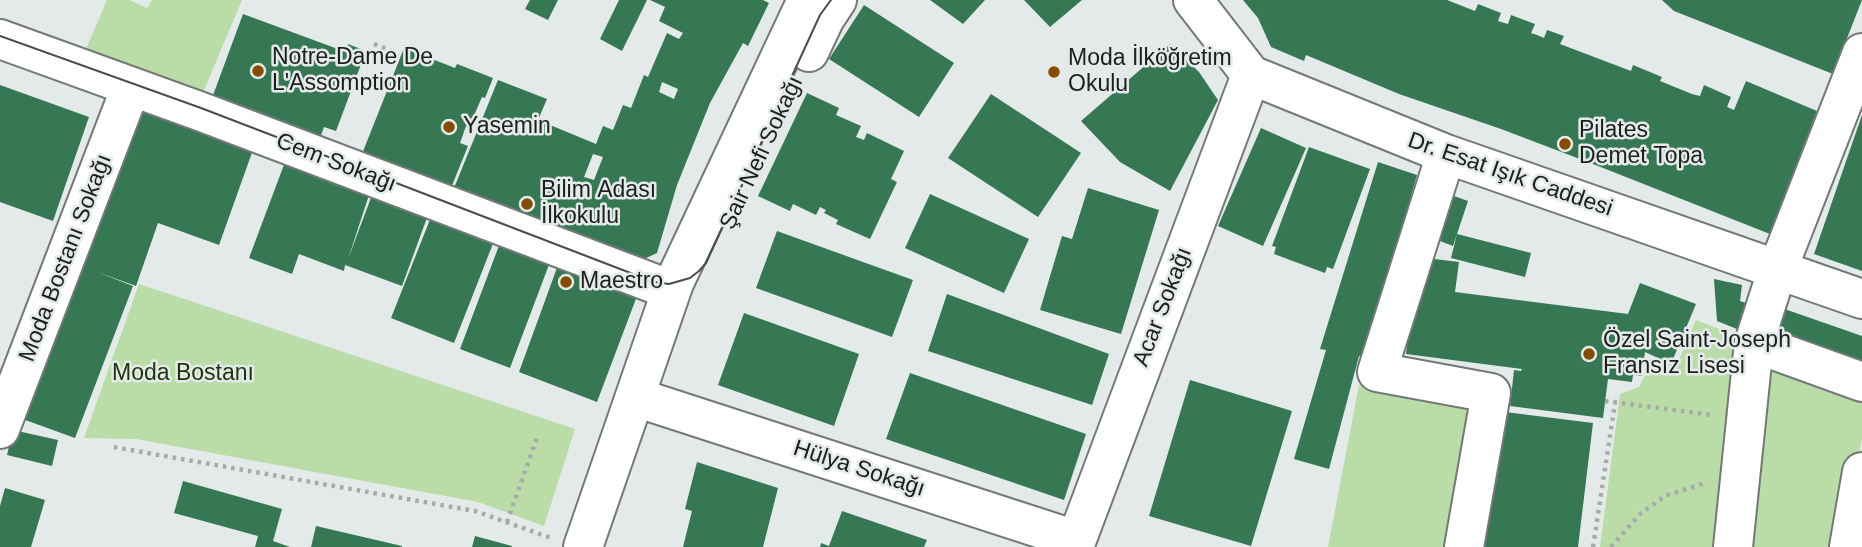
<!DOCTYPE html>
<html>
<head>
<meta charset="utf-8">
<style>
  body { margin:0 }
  canvas { display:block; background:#e4eae9 }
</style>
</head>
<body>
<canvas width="1862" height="547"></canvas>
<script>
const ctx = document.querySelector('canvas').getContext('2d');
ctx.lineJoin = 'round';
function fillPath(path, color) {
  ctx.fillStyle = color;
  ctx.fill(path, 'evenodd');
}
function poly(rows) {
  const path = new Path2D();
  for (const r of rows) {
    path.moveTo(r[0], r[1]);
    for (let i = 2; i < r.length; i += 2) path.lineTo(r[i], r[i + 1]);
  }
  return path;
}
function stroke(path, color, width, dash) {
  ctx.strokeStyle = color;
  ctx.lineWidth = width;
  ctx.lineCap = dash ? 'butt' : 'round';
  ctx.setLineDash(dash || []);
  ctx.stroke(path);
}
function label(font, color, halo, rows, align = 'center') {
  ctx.font = font + ' Arial,sans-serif';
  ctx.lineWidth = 5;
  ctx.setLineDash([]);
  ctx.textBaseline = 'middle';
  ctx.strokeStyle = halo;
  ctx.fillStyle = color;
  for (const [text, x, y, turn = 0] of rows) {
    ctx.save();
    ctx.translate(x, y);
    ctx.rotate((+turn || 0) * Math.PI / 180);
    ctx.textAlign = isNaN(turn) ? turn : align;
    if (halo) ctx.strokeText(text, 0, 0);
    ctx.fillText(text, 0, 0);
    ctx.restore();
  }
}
fillPath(poly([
  [107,0,129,0,147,8,152,0,242,0,202,95,84,54],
  [139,284,575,429,544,526,478,502,136,439,84,438],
  [1696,320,1747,340,1724,547,1600,547,1620,394,1639,387,1651,362,1678,362],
  [1761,355,1862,389,1862,438,1842,547,1743,547],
  [1359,385,1474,407,1447,547,1328,547]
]), '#badca6');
fillPath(poly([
  [530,0,558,0,548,20,525,9],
  [619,0,647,0,622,51,600,39],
  [650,0,763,0,769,3,748,46,743,43,710,103,677,185,657,253,644,259,454,188,498,80,547,99,538,120,596,144,603,126,613,130,623,105,631,108,644,75,648,77,667,33,679,39,683,33,659,21,665,7],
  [662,82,678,89,674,99,659,92],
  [593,154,603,157,594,180,584,177],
  [930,0,985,0,963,24],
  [1024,0,1082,0,1050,27],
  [1243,0,1447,0,1475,11,1478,4,1501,13,1498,21,1501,22,1508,24,1511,15,1535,24,1531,33,1537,35,1544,38,1547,30,1564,36,1560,44,1631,71,1633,65,1662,77,1660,81,1692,94,1700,96,1704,85,1731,97,1727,107,1734,110,1746,81,1817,111,1770,234,1593,164,1501,129,1399,94,1306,55,1304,61,1271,47,1258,18],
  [1662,0,1862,0,1833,74,1674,11],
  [864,5,954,63,919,117,829,59],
  [243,14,346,52,348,44,366,51,336,131,324,127,320,138,212,98],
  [1170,44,1199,72,1218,100,1170,191,1120,162,1081,121],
  [404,48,455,68,457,64,493,78,485,98,482,97,469,127,466,126,460,143,468,146,451,188,362,154],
  [0,85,89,117,53,221,0,202],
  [807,93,839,108,836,115,861,126,856,137,864,140,867,133,904,151,891,179,897,182,870,239,836,224,838,220,824,213,826,210,820,207,816,215,793,204,790,211,758,196],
  [991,94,1081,153,1038,217,948,158],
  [139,106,254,147,219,245,158,223,136,286,97,272,133,286,75,438,17,417],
  [1862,115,1862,271,1814,254],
  [1261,128,1306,148,1263,246,1218,226],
  [1309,147,1370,169,1333,269,1327,267,1325,273,1274,254,1276,247,1272,246],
  [285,162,370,192,348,259,372,195,428,215,402,286,345,265,344,271,299,254,292,274,249,258],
  [1378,162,1417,175,1365,358,1359,356,1329,469,1294,459,1326,350,1320,349],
  [1088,188,1159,210,1121,334,1040,310,1062,236,1072,239],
  [1443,192,1468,201,1457,234,1531,253,1525,277,1451,258,1457,234,1453,246,1427,236],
  [930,194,1029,239,1004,293,905,248],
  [431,217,494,241,454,343,391,318],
  [777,231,913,280,892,337,756,288],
  [500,243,550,262,510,368,460,349],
  [1418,257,1459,262,1455,292,1628,314,1640,283,1696,304,1671,364,1645,352,1642,376,1633,375,1632,382,1608,379,1603,418,1510,406,1514,370,1521,371,1522,369,1406,354],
  [558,265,637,296,597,402,519,372],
  [1714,279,1742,285,1740,301,1749,304,1742,331,1717,321],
  [947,294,1109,354,1092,405,928,351],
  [1773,305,1862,336,1862,374,1761,339],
  [744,313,859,354,834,426,718,385],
  [910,373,1086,434,1064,500,886,439],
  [1190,380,1292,411,1251,546,1149,516],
  [1497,411,1593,423,1578,547,1479,547],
  [13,430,58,440,52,466,7,455],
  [697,462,778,488,763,547,683,547,692,511,685,509],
  [183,481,282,509,273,541,290,547,255,547,258,536,174,513],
  [5,488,45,500,31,547,0,547,0,506],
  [842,511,927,540,924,547,820,547,821,543,829,546],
  [316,526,402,546,402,547,311,547],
  [475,536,512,546,512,547,472,547]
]), '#357853');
const minor = poly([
  [1193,0,1251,75,1446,154,1862,299],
  [0,39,199,111,671,290],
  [809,52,825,18,837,0],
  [1862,53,1778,268,1754,343,1862,382],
  [1446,154,1377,372,1491,393,1464,547],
  [635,397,1076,540],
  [0,429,131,87],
  [583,547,674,283,807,0],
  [1074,547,1251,75],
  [1733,547,1754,343],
  [1849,547,1862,472]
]);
stroke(minor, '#747978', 42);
stroke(poly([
  [374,44,394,52],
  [1605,401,1712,415],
  [114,447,475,511,551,538],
  [507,522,538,435],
  [1593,547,1615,403],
  [1611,547,1640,514,1665,496,1705,483]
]), '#a6abaa', 4.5, [3.5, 5]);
stroke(minor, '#fff', 38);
stroke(poly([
  [0,36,201,108,654,282,669,284,690,278,699,271,706,263,820,15,831,0]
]), '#4a4d4c', 2);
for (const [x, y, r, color] of [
  [258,71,7,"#864d01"],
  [1054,72,7,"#864d01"],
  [449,127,7,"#864d01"],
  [1565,144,7,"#864d01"],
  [527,204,7,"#864d01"],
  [566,282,7,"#864d01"],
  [1589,354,7,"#864d01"]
]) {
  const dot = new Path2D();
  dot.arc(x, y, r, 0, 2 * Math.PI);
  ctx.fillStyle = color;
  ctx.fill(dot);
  stroke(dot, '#e4eae9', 2.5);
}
label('23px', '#1d1f1f', '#e4eae9', [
  ["Notre-Dame De",272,58],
  ["L'Assomption",272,84],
  ["Moda İlköğretim",1068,59],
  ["Okulu",1068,85],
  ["Yasemin",463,127],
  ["Pilates",1579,131],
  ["Demet Topa",1579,157],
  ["Bilim Adası",541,191],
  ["İlkokulu",541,217],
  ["Maestro",580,282],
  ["Özel Saint-Joseph",1603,341],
  ["Fransız Lisesi",1603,367]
], 'left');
label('23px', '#1d1f1f', '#e4eae9', [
  ["Şair Nefi Sokağı",762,153,-65],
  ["Cem Sokağı",336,163,21],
  ["Dr. Esat Işık Caddesi",1510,175,19],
  ["Moda Bostanı Sokağı",66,258,-69],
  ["Acar Sokağı",1163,307,-69],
  ["Hülya Sokağı",859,469,18]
]);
label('23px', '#1e350a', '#e4eae9', [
  ["Moda Bostanı",183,374]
]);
</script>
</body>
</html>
